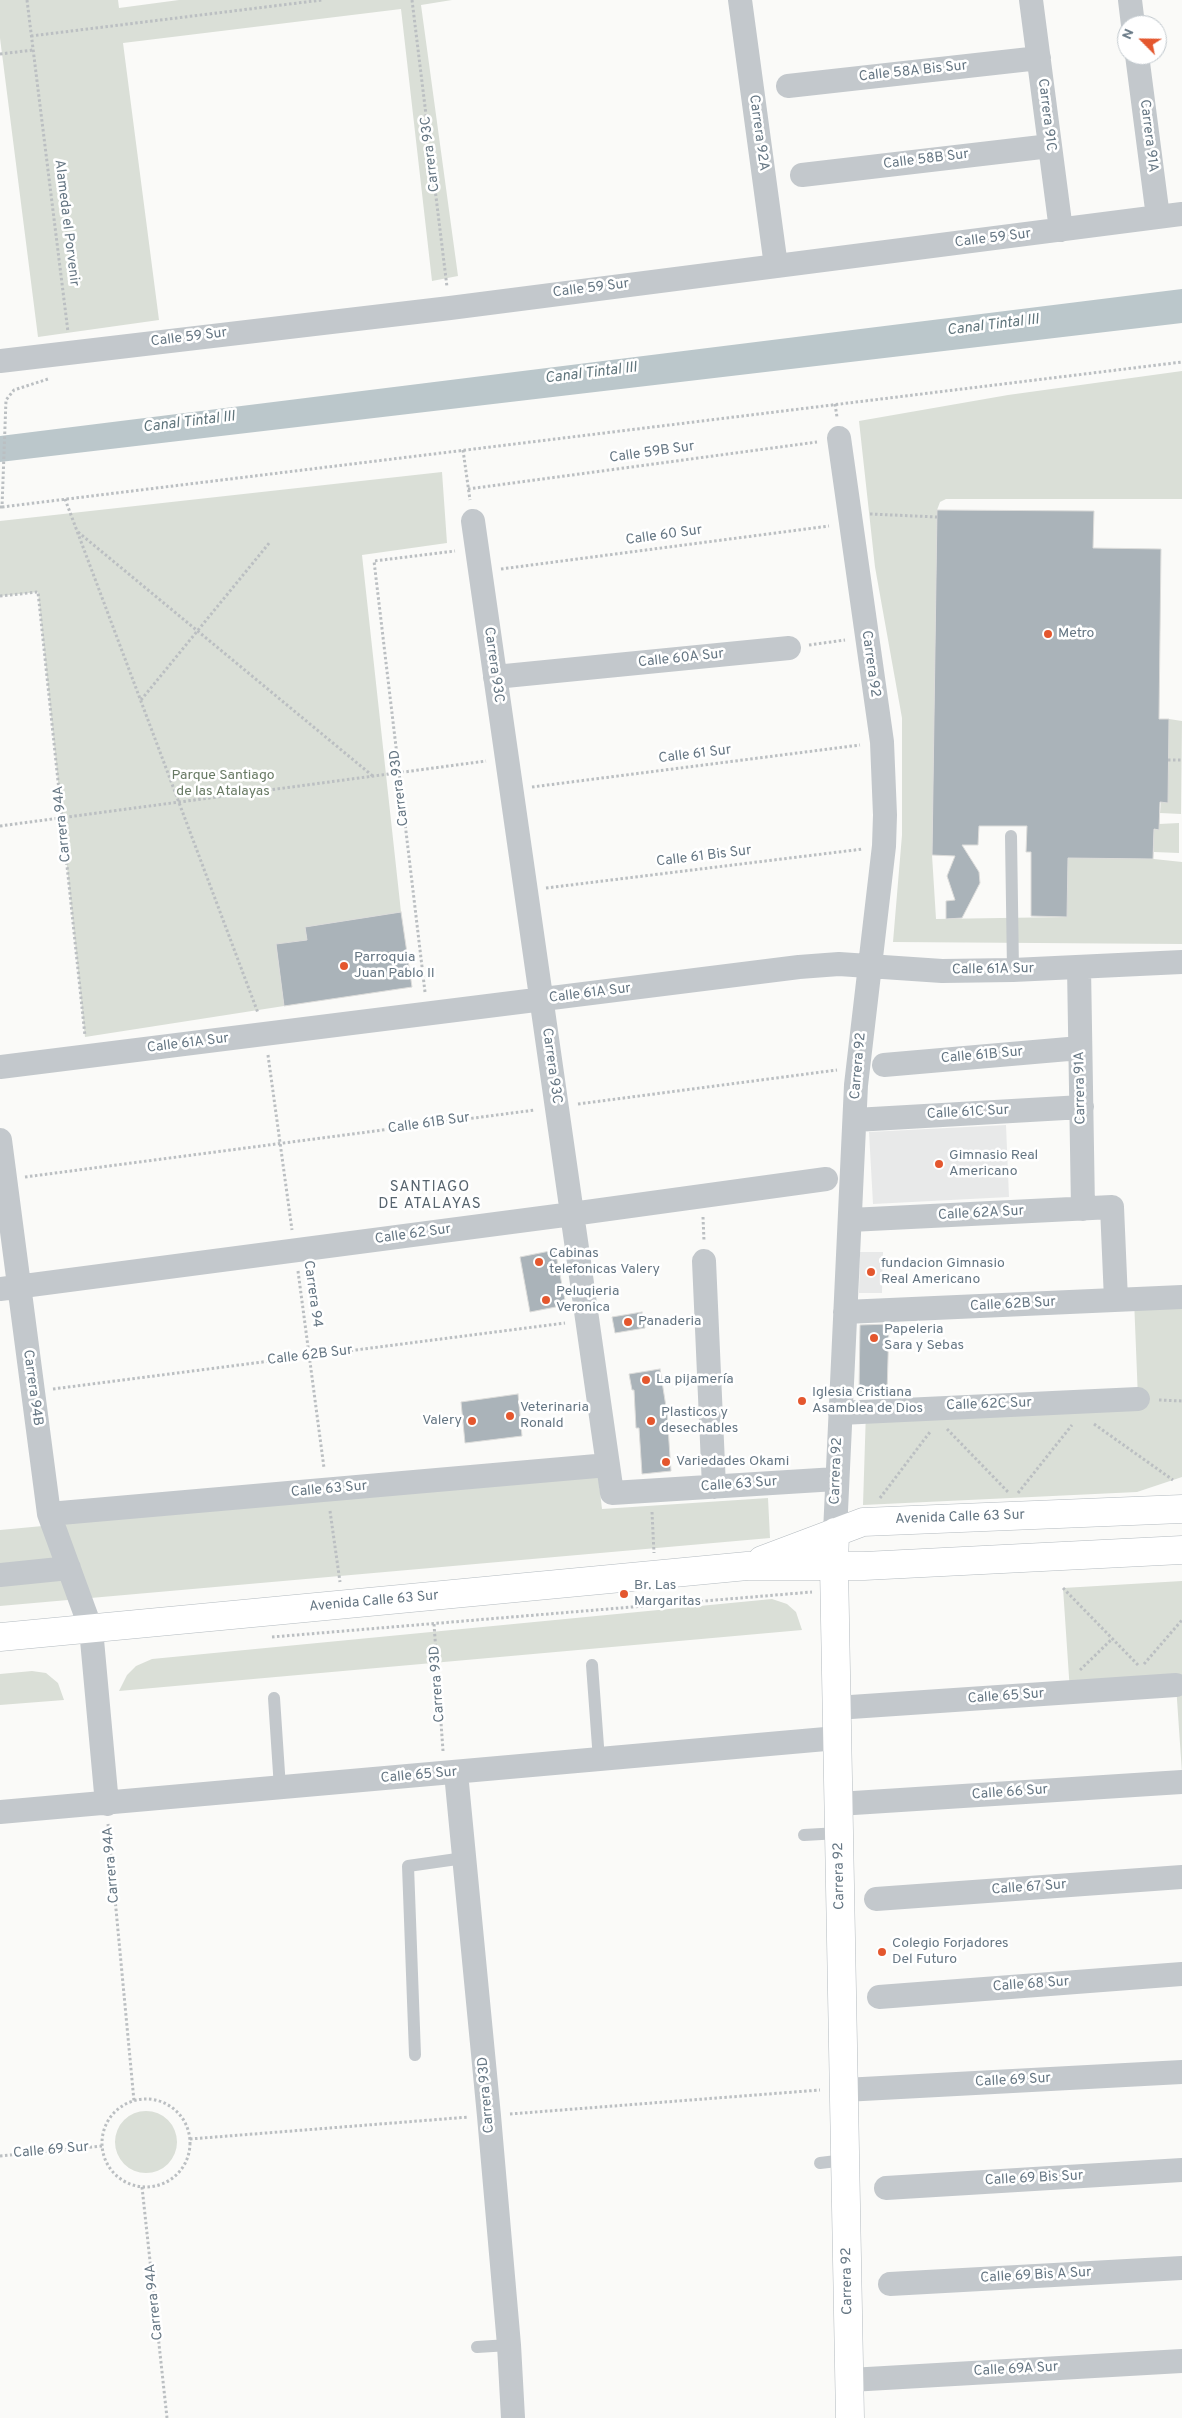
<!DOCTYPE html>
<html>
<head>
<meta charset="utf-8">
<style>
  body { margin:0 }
  #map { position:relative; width:1182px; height:2418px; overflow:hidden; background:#fafaf8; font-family:Overpass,sans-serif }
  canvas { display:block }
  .north { position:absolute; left:1117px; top:15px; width:50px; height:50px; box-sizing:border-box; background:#fff; border:1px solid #c1c8cd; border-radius:50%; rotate:293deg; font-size:14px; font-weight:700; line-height:20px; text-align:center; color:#657683 }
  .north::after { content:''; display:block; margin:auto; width:18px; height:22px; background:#e4572e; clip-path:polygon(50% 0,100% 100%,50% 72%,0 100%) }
</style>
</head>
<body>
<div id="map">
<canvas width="1182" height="2418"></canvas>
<div class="north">N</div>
</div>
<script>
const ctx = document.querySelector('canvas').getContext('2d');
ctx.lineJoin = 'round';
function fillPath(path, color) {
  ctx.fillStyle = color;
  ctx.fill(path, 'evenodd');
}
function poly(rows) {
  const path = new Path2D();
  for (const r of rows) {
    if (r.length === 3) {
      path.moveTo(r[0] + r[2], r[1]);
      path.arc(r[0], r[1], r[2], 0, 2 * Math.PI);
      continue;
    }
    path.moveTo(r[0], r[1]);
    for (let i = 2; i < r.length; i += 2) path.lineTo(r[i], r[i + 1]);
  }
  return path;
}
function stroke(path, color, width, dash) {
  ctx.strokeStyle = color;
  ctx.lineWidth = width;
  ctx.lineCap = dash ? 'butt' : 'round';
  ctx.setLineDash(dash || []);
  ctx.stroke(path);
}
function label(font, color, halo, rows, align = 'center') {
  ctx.font = font + ' Overpass,sans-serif';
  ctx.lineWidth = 5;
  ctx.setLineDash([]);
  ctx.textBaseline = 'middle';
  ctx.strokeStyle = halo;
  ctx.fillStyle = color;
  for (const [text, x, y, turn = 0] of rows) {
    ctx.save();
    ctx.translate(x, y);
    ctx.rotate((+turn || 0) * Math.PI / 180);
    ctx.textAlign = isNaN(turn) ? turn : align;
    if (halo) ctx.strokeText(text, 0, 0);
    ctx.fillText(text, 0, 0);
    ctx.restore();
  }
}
fillPath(poly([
  [1006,1125,1009,1197,873,1204,869,1132],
  [860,1252,883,1252,882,1293,859,1293]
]), '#e8e9e9');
fillPath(poly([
  [0,0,118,0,119,8,179,0,452,0,421,5,458,276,432,281,401,9,123,43,159,320,38,337,0,38],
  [1182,371,1182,499,946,499,940,502,937,510,932,855,936,919,1066,917,1068,858,1154,859,1182,862,1182,944,893,942,902,835,902,718,875,567,859,421,1008,395],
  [442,472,447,543,362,555,401,912,305,927,307,940,276,945,284,1006,85,1037,38,592,0,596,0,521],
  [1169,719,1182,721,1181,814,1160,813],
  [1179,823,1179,853,1154,852,1154,829,1159,830,1159,824],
  [1182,1297,1182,1477,1137,1492,863,1505,866,1411,1138,1399,1134,1299],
  [598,1474,602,1509,768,1498,770,1538,0,1606,0,1530],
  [1182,1581,1182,1773,1176,1685,1070,1692,1063,1588],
  [772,1599,787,1604,796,1612,802,1630,119,1691,127,1675,136,1666,152,1659],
  [32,1671,46,1673,58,1683,64,1700,0,1705,0,1674],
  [146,2142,31]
]), '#dadfd7');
fillPath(poly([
  [1182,289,1182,323,0,462,0,436]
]), '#bbc7cb');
const building = poly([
  [937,510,1094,511,1093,548,1161,549,1159,719,1169,719,1168,803,1160,802,1159,830,1154,829,1153,859,1068,858,1067,917,1031,916,1031,852,1026,852,1027,826,979,826,978,845,962,845,979,872,980,883,962,918,946,919,946,901,955,900,947,876,955,856,932,855,937,510],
  [401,912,412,987,284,1006,276,944,307,940,305,927,401,912],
  [555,1250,566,1305,530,1312,520,1257,555,1250],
  [642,1312,645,1328,615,1333,612,1317,642,1312],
  [889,1324,887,1393,859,1393,860,1325,889,1324],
  [660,1369,667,1413,671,1471,642,1474,639,1428,636,1428,634,1390,632,1390,629,1374,660,1369],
  [518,1394,522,1436,465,1443,461,1402,518,1394]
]);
fillPath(building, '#aab3b9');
stroke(building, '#dcdcda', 1);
const secondary = poly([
  [835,1532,834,1566,850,2418],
  [762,1560,863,1522,1182,1509],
  [0,1637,747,1566,864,1566,1182,1550]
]);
stroke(secondary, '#b3babf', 29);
stroke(poly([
  [27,0,68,332],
  [412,0,447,287],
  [31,36,322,0],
  [0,54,33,50],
  [835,404,837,417],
  [463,450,470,500],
  [468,489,817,442],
  [65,499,258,1013],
  [0,507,2,507,6,400,14,390,48,379],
  [2,507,1182,362],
  [870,514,937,517],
  [78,532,374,777],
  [501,569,829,526],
  [0,596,38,592,85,1036],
  [809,645,845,640],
  [141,700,270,542],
  [1168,760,1182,760],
  [532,787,860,745],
  [0,826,486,761],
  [546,888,863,849],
  [425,992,374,561,455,551],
  [268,1055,292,1230],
  [578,1104,837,1070],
  [25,1177,535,1110],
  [703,1217,704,1241],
  [298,1271,324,1468],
  [53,1389,565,1323],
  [1159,1400,1182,1401],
  [1094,1424,1173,1480],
  [947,1429,1009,1493],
  [1018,1493,1072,1425],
  [880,1498,930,1432],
  [330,1511,340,1582],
  [652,1512,654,1553],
  [1063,1588,1139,1666],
  [434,1624,443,1751],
  [272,1637,812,1592],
  [1144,1664,1182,1620],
  [1080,1670,1112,1639],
  [108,1824,134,2101],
  [146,2143,44],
  [510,2114,820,2090],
  [190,2139,469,2117],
  [0,2156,102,2146],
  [142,2187,167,2418]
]), '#bbbfc2', 3, [2.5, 2.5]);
stroke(poly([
  [1011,836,1013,970],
  [592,1665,599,1760],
  [274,1698,280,1788],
  [804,1835,839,1833],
  [415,2055,408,1866,464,1858],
  [820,2163,845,2160],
  [477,2347,509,2345]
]), '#c3c8cc', 12);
stroke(poly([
  [740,0,776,266],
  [1031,0,1061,230],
  [1130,0,1133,25],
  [1137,55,1158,217],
  [788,86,1039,58],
  [802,175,1050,146],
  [0,361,450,308,1182,214],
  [473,521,612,1493,836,1479],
  [495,677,789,648],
  [1079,967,1083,1209],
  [884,1065,1080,1048],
  [0,1067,799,967,839,964,942,971,1013,970,1182,962],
  [855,1120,1082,1107],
  [0,1140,49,1514,91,1629,107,1804],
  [850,1220,1112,1207,1116,1300],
  [704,1261,714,1487],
  [0,1289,572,1214,826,1179],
  [845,1312,1182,1297],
  [840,1413,1138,1399],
  [49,1514,608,1465],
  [835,1532,856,1085,884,846,885,815,882,742,839,438],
  [0,1575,69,1568],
  [836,1708,1176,1685],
  [456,1773,489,2116,509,2345,513,2418],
  [838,1804,1182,1782],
  [0,1812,837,1738],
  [876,1899,1182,1877],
  [879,1997,1182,1974],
  [844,2090,1182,2072],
  [886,2188,1182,2170],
  [890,2284,1182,2268],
  [850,2380,1182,2361]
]), '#c3c8cc', 24);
stroke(secondary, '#fff', 28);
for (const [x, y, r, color] of [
  [1048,634,5,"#e4572e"],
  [344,966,5,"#e4572e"],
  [939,1164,5,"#e4572e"],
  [539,1262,5,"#e4572e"],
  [871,1272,5,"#e4572e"],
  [546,1300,5,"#e4572e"],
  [628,1322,5,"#e4572e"],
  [874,1338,5,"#e4572e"],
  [646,1380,5,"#e4572e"],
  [802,1401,5,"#e4572e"],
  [510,1416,5,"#e4572e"],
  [472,1421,5,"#e4572e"],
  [651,1421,5,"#e4572e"],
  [666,1462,5,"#e4572e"],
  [624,1594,5,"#e4572e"],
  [882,1952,5,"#e4572e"]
]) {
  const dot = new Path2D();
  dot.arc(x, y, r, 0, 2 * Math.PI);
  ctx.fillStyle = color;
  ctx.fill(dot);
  stroke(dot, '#fff', 2);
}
label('14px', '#657683', '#fff', [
  ["Calle 58A Bis Sur",913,72,-6],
  ["Carrera 91C",1046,115,83],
  ["Carrera 92A",758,133,82],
  ["Carrera 91A",1148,136,83],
  ["Carrera 93C",431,154,-97],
  ["Calle 58B Sur",926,160,-7],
  ["Alameda el Porvenir",66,223,83],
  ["Calle 59 Sur",993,239,-7],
  ["Calle 59 Sur",591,289,-7],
  ["Calle 59 Sur",189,338,-7],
  ["Calle 59B Sur",652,453,-8],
  ["Calle 60 Sur",664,536,-8],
  ["Calle 60A Sur",681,659,-6],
  ["Carrera 92",870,664,82],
  ["Carrera 93C",493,665,82],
  ["Calle 61 Sur",695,755,-7],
  ["Carrera 93D",400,788,-97],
  ["Carrera 94A",63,824,-96],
  ["Calle 61 Bis Sur",704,857,-7],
  ["Calle 61A Sur",993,970,-1],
  ["Calle 61A Sur",590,994,-7],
  ["Calle 61A Sur",188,1044,-7],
  ["Calle 61B Sur",982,1056,-5],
  ["Carrera 93C",551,1066,82],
  ["Carrera 92",859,1066,-85],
  ["Carrera 91A",1081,1088,-91],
  ["Calle 61C Sur",968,1113,-3],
  ["Calle 61B Sur",429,1124,-8],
  ["Calle 62A Sur",981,1214,-3],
  ["Calle 62 Sur",413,1235,-8],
  ["Carrera 94",312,1294,82],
  ["Calle 62B Sur",1013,1305,-3],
  ["Calle 62B Sur",310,1356,-7],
  ["Carrera 94B",32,1388,82],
  ["Calle 62C Sur",989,1405,-2],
  ["Carrera 92",837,1471,-88],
  ["Calle 63 Sur",739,1485,-4],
  ["Calle 63 Sur",329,1490,-5],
  ["Avenida Calle 63 Sur",960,1518,-2],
  ["Avenida Calle 63 Sur",374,1602,-5],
  ["Carrera 93D",438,1684,-94],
  ["Calle 65 Sur",1006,1697,-4],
  ["Calle 65 Sur",419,1776,-5],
  ["Calle 66 Sur",1010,1793,-4],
  ["Carrera 94A",112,1865,-95],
  ["Carrera 92",840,1876,-91],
  ["Calle 67 Sur",1029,1888,-4],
  ["Calle 68 Sur",1031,1985,-4],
  ["Calle 69 Sur",1013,2081,-3],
  ["Carrera 93D",487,2095,-95],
  ["Calle 69 Sur",51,2151,-5],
  ["Calle 69 Bis Sur",1034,2179,-3],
  ["Calle 69 Bis A Sur",1036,2276,-3],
  ["Carrera 92",848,2281,-91],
  ["Carrera 94A",155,2302,-96],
  ["Calle 69A Sur",1016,2370,-3]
]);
label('14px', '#657683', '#fff', [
  ["Metro",1058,634],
  ["Parroquia",354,958],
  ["Juan Pablo II",354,974],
  ["Gimnasio Real",949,1156],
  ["Americano",949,1172],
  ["Cabinas",549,1254],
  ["telefonicas Valery",549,1270],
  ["fundacion Gimnasio",881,1264],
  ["Real Americano",881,1280],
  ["Peluqieria",556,1292],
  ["Veronica",556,1308],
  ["Panaderia",638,1322],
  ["Papeleria",884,1330],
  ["Sara y Sebas",884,1346],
  ["La pijamería",656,1380],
  ["Iglesia Cristiana",812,1393],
  ["Asamblea de Dios",812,1409],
  ["Veterinaria",520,1408],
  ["Ronald",520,1424],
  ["Plasticos y",661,1413],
  ["desechables",661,1429],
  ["Valery",462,1421,"right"],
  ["Variedades Okami",676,1462],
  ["Br. Las",634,1586],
  ["Margaritas",634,1602],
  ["Colegio Forjadores",892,1944],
  ["Del Futuro",892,1960]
], 'left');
label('14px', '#687a64', '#fff', [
  ["Parque Santiago",223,776],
  ["de las Atalayas",223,792]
]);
label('italic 15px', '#60757c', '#fff', [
  ["Canal Tintal III",993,326,-7],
  ["Canal Tintal III",591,374,-7],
  ["Canal Tintal III",189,423,-7]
]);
ctx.letterSpacing = '1px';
label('15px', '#57646e', '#fff', [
  ["SANTIAGO",430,1188],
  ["DE ATALAYAS",430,1205]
]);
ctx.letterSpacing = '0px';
</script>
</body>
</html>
